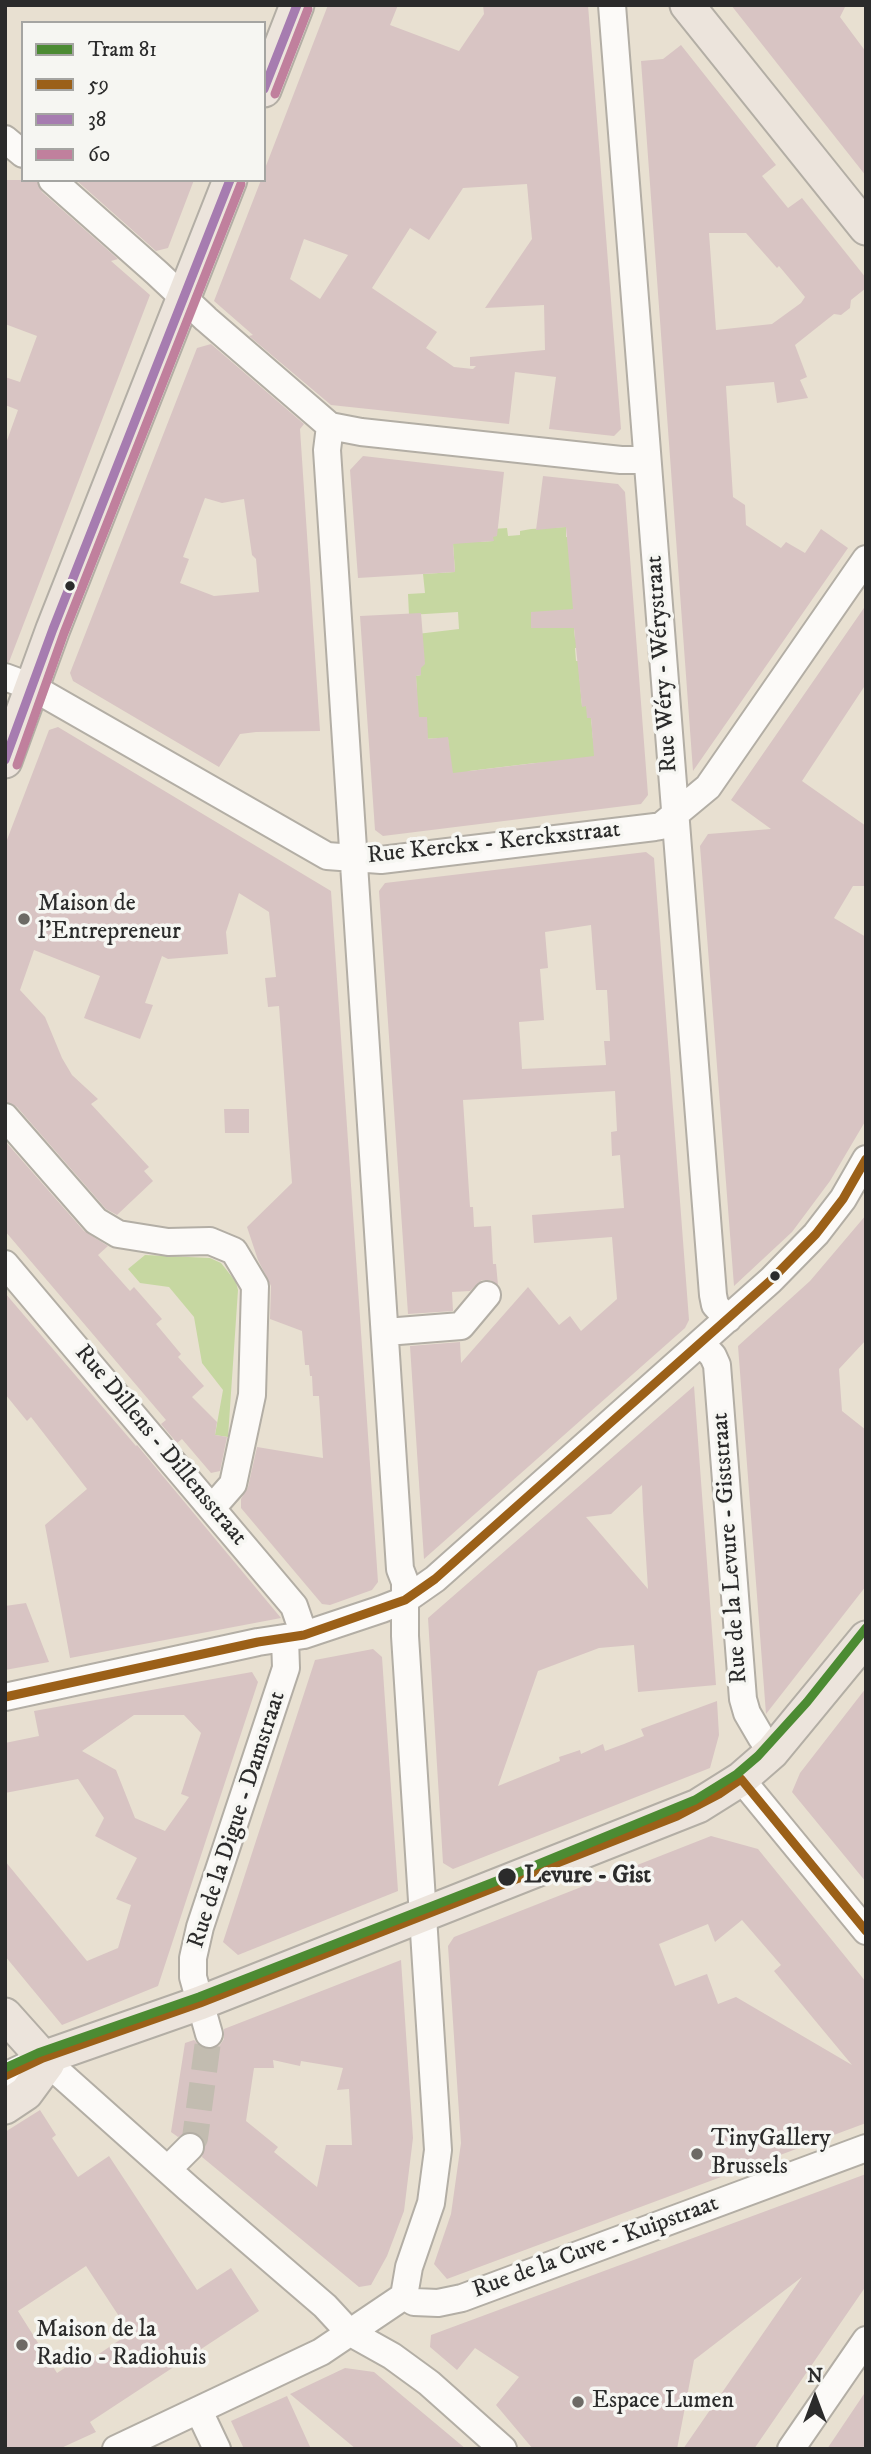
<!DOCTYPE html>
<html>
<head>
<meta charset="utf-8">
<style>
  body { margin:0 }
  #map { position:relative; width:871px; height:2454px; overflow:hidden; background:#e8e0d1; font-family:"IM FELL DW Pica",serif }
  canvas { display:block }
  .frame { position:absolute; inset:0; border:7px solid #2b2b2b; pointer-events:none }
  .legend { position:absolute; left:21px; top:21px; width:245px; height:161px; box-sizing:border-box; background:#f6f6f2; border:2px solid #a5a5a2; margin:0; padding:9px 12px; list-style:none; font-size:21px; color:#2b2b2b }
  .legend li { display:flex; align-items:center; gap:14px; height:35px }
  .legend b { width:35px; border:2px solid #a5a5a2 }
  .north { position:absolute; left:780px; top:2363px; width:70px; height:70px; -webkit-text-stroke:5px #f6f6f2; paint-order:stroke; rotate:0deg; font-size:19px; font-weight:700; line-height:28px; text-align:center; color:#2b2b2b }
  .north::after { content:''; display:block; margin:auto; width:24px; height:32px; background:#2b2b2b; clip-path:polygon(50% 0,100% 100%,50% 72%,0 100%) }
</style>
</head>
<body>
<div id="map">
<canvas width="871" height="2454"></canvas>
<div class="frame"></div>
<ul class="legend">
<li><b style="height:9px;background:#4c8b33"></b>Tram 81</li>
<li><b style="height:9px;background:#9b6018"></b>59</li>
<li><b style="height:9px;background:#a67cb0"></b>38</li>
<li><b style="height:9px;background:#c0809d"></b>60</li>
</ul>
<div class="north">N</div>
</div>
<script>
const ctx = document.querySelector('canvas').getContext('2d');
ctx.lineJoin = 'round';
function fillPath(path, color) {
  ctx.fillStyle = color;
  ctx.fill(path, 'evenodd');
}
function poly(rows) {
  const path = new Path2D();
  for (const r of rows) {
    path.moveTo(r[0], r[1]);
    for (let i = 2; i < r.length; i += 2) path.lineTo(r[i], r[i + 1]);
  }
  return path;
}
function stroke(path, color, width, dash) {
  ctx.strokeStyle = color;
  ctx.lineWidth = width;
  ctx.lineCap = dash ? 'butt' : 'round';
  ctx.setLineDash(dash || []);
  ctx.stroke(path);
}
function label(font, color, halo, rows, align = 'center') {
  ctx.font = font + ' "IM FELL DW Pica",serif';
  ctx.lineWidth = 7;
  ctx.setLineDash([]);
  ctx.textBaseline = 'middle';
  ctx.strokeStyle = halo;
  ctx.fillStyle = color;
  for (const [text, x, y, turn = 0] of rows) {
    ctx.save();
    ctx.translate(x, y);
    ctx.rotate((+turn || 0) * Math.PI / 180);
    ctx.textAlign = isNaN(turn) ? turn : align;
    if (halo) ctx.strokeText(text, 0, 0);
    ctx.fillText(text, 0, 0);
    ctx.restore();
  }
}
fillPath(poly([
  [566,527,566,537,577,537,575,609,570,628,574,628,575,639,590,638,591,647,575,648,576,661,583,661,579,671,582,706,586,706,591,718,593,739,595,740,609,760,535,763,469,771,450,785,448,738,419,739,427,717,406,718,417,696,416,676,421,675,417,634,459,629,458,612,409,615,408,594,425,593,423,574,455,572,452,529,479,542,493,541,493,529,507,528,508,536,520,535,520,531,531,529],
  [145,1255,210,1258,221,1263,236,1282,238,1290,228,1437,215,1435,223,1390,202,1363,194,1317,169,1287,140,1283,128,1269]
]), '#c6d7a1');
fillPath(poly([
  [328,5,398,5,390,25,459,51,484,14,483,5,588,5,621,429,614,436,549,429,556,377,515,372,509,424,331,405,249,336,253,335,214,301,261,180,264,180,264,171],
  [527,184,532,239,485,308,544,305,545,350,470,357,470,366,476,366,473,369,454,367,426,348,437,332,372,288,410,228,429,240,463,188],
  [304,239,348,255,320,299,290,279],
  [731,5,846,5,840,17,866,52,866,176],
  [681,45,776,165,762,176,788,208,802,198,866,278,866,288,851,300,850,308,841,315,834,314,795,345,807,377,800,380,808,398,777,403,774,382,726,386,733,497,745,505,746,525,781,548,786,542,805,553,821,529,848,548,693,771,641,61,663,59],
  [709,233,746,233,777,268,779,266,805,297,801,303,772,324,716,330],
  [5,180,37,180,42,192,118,259,111,261,150,295,9,662,5,662,5,446,18,410,5,405,5,377,20,382,37,336,5,324],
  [76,180,194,180,168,248,156,251],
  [211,344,304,424,300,429,320,731,256,732,240,734,219,767,73,681,70,673,197,348],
  [205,498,222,503,244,499,252,555,256,559,259,592,214,596,180,583,189,559,183,557],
  [363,456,504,472,497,536,493,537,494,541,453,544,455,572,358,578,350,470],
  [543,476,618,484,625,492,648,795,641,804,383,836,375,830,360,616,421,613,425,664,421,668,421,675,416,676,419,717,427,717,428,739,448,737,453,773,594,756,591,718,587,718,586,706,582,707,574,628,531,628,531,612,573,609,566,527,536,530],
  [866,605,866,684,802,781,866,826,866,886,853,886,834,918,866,937,866,1120,830,1181,792,1232,734,1286,700,846,708,834,771,829,731,800],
  [58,727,331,891,378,1582,372,1590,330,1605,322,1604,241,1508,241,1499,248,1487,257,1447,323,1458,319,1396,313,1396,312,1376,310,1376,309,1365,305,1365,302,1331,270,1319,271,1286,258,1260,247,1227,292,1183,279,1006,268,1007,265,978,276,977,269,912,239,893,226,932,228,954,168,959,162,956,145,1003,153,1005,140,1039,84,1018,100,976,34,950,20,990,45,1017,62,1058,72,1075,98,1099,91,1104,149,1167,144,1171,153,1181,117,1215,106,1209,17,1107,5,1102,5,845,49,730],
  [646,852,654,858,689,1320,685,1328,424,1559,410,1346,460,1342,461,1363,528,1287,559,1325,570,1316,581,1331,617,1299,612,1237,534,1243,532,1215,624,1208,620,1155,612,1156,611,1132,617,1131,615,1091,463,1100,470,1207,473,1207,474,1227,491,1226,493,1264,496,1264,498,1285,490,1280,482,1280,470,1291,452,1292,453,1311,408,1314,379,891,385,883],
  [591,925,596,990,607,990,610,1041,604,1041,606,1065,522,1069,519,1022,544,1020,540,969,548,968,545,932],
  [224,1109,249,1109,249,1133,225,1133],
  [5,1141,84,1231,108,1246,98,1255,130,1291,134,1287,162,1319,156,1324,181,1354,178,1357,204,1386,192,1397,217,1422,215,1435,227,1437,220,1471,211,1473,182,1439,177,1443,161,1424,166,1420,5,1231],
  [866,1215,866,1340,839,1369,842,1411,866,1430,866,1586,766,1714,738,1346,810,1281],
  [5,1293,136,1446,137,1445,281,1618,70,1658,45,1525,87,1489,31,1417,27,1421,5,1394],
  [694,1386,716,1685,638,1692,634,1645,599,1648,538,1671,498,1786,560,1761,559,1757,580,1750,581,1754,603,1744,605,1751,624,1744,644,1736,641,1729,717,1701,719,1735,710,1768,453,1869,443,1863,428,1618],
  [642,1485,643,1510,648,1589,586,1517,611,1514],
  [26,1603,49,1662,5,1670,5,1606],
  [373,1649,382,1657,398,1891,238,1955,223,1942,315,1660],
  [252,1672,258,1682,158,1986,62,2025,5,1956,5,1861,87,1961,118,1948,131,1905,116,1899,137,1858,95,1836,104,1818,78,1779,5,1793,5,1743,39,1736,34,1711],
  [134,1715,184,1715,201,1733,181,1794,189,1797,165,1831,135,1818,116,1770,82,1751],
  [866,1688,866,1882,792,1792,800,1773],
  [711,1836,758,1849,866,1982,866,2123,447,2279,434,2264,451,2214,461,2143,448,1946,454,1937],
  [742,1920,781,1965,774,1971,852,2065,736,1997,718,2004,707,1974,675,1986,659,1944,708,1924,715,1942],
  [401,1960,413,2138,404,2211,387,2256,371,2285,359,2287,202,2157,205,2144,201,2135,195,2132,187,2132,178,2137,171,2132,185,2043,194,2040,204,2049,214,2049,220,2045,224,2039,224,2029],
  [273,2060,300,2066,301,2061,343,2068,337,2090,349,2089,352,2145,326,2145,317,2187,274,2152,278,2147,246,2121,254,2068,274,2068],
  [40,2110,56,2135,52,2138,78,2177,109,2156,197,2290,231,2268,259,2311,90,2422,96,2432,59,2449,5,2449,5,2132],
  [86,2266,130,2333,81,2366,77,2360,57,2373,18,2311],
  [866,2174,866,2286,754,2449,683,2449,802,2277,694,2360,677,2449,533,2449,496,2405,519,2377,475,2348,457,2370,430,2347,431,2335],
  [345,2368,374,2372,466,2449,356,2449,290,2394],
  [866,2391,866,2449,827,2449],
  [287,2396,311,2449,244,2449,231,2421]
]), '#d8c4c3');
stroke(poly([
  [190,2147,195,2138,209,2034]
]), '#c2bcb0', 26, [26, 13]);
const minor = poly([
  [612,5,713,1295,715,1305,728,1319],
  [5,139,23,154],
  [52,180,157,273,206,319,330,426],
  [330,426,327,450,400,1569,405,1582,405,1636,438,2150,431,2203,409,2267,404,2296],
  [330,426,361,432,621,460,647,460],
  [5,677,32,687,327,856,381,860,655,827,661,826,708,787,866,559],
  [5,1117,96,1221,118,1234,168,1242,210,1241,234,1251,255,1286,252,1395,233,1484,212,1508],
  [5,1264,294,1606,304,1635],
  [386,1332,461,1326,487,1295],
  [701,1343,713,1356,717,1365,743,1699,747,1713,761,1737,772,1752],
  [5,1697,258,1642,304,1635,382,1609,405,1600,435,1579,771,1280,816,1234,843,1199,866,1159],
  [741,1779,866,1931],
  [209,2034,193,1977,193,1958,200,1927,286,1668,285,1638],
  [48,2063,188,2188,325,2306,349,2332,392,2356,429,2383,503,2449],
  [5,2076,43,2058],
  [168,2169,190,2147],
  [404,2296,414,2302,438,2303,462,2298,866,2148],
  [199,2411,217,2449],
  [116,2449,321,2352,404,2296],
  [791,2449,866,2340]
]);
const major = poly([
  [687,5,866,228],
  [264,90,297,5],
  [5,761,53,629,230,180],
  [5,2015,48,2063,26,2093,5,2107],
  [43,2058,200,2003,698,1806,741,1779,772,1752,866,1638]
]);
stroke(minor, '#b3aea5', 30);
stroke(major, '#b3aea5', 37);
stroke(minor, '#fcfaf8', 26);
stroke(major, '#ece4dc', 33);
stroke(poly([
  [5,1697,258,1642,304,1635,405,1600,435,1579,771,1280,816,1234,843,1199,866,1159],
  [741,1779,866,1931],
  [5,2076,43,2058,200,2003,677,1816,719,1794,741,1779]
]), '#9b6018', 9);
stroke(poly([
  [264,89,297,5],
  [5,760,53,629,230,180]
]), '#a67cb0', 9);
stroke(poly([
  [275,94,308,9],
  [17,765,64,633,241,184]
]), '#c0809d', 9);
stroke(poly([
  [5,2068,38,2053,199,1997,507,1877,695,1800,737,1774,758,1756,807,1702,866,1628]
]), '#4c8b33', 9);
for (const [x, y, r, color] of [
  [70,586,6,"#2b2b2b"],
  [24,919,7,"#6d6a65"],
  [775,1276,6,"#2b2b2b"],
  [507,1877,10,"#2b2b2b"],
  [697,2154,7,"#6d6a65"],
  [22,2345,7,"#6d6a65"],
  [578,2402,7,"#6d6a65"]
]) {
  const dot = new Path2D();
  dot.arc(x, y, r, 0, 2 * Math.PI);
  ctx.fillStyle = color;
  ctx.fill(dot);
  stroke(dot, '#f6f6f2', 2.5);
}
label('24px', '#2b2b2b', '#f6f6f2', [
  ["Rue Wéry - Wérystraat",663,664,-94],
  ["Rue Kerckx - Kerckxstraat",494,844,-6],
  ["Rue Dillens - Dillensstraat",160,1446,50],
  ["Rue de la Levure - Giststraat",731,1548,-94],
  ["Rue de la Digue - Damstraat",238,1820,-72],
  ["Rue de la Cuve - Kuipstraat",596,2248,-20]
]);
label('24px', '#2b2b2b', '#f6f6f2', [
  ["Maison de",38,905],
  ["l'Entrepreneur",38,933],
  ["TinyGallery",711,2140],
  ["Brussels",711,2168],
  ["Maison de la",36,2331],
  ["Radio - Radiohuis",36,2359],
  ["Espace Lumen",592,2402]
], 'left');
label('bold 24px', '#2b2b2b', '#f6f6f2', [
  ["Levure - Gist",524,1877]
], 'left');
</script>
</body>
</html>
